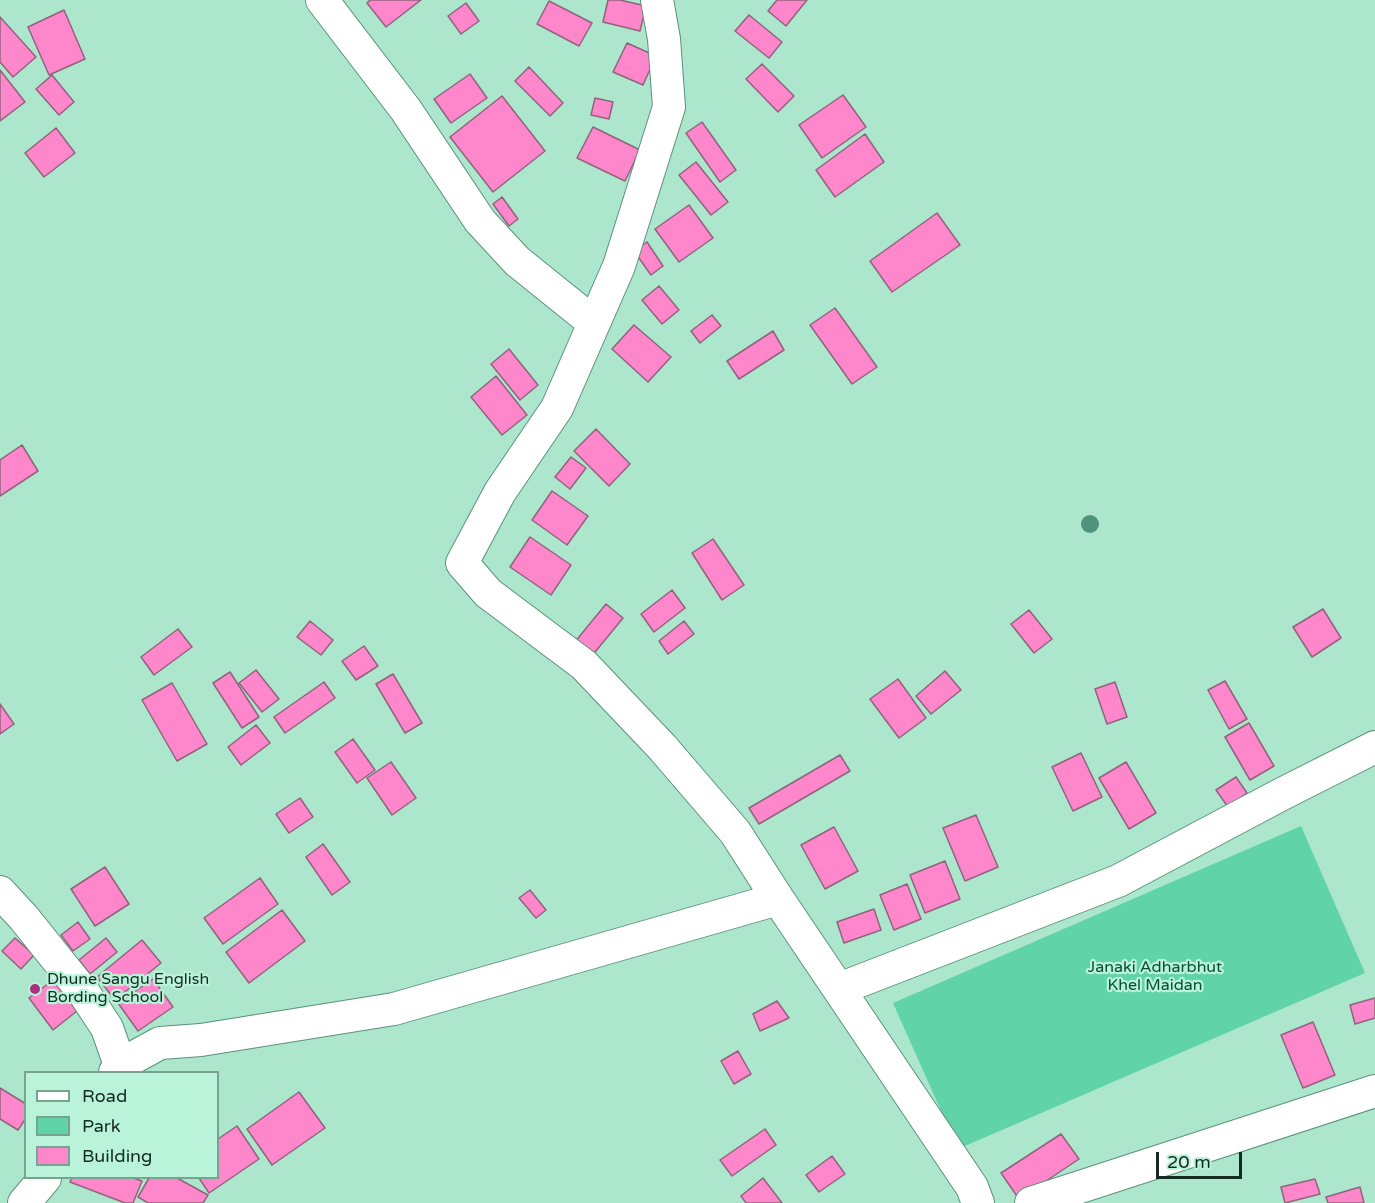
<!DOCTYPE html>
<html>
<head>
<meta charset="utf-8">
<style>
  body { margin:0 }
  #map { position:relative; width:1375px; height:1203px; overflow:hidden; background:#ace6cd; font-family:"Varela Round",sans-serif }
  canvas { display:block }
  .legend { position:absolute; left:24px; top:1071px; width:195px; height:108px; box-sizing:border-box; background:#b9f3da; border:2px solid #77a390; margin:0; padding:8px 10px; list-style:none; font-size:18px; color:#142a21 }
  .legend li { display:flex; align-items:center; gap:12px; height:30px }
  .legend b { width:30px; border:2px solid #77a390 }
  .scale { position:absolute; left:1156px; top:1152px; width:86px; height:27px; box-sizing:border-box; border:3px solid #142a21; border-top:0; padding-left:8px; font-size:18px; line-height:21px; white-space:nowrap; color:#142a21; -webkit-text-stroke:4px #b9f3da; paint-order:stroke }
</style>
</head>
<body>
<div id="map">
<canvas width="1375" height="1203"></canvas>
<ul class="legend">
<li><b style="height:8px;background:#fff"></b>Road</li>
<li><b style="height:16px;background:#60d3a9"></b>Park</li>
<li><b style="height:16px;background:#fd87ca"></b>Building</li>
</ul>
<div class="scale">20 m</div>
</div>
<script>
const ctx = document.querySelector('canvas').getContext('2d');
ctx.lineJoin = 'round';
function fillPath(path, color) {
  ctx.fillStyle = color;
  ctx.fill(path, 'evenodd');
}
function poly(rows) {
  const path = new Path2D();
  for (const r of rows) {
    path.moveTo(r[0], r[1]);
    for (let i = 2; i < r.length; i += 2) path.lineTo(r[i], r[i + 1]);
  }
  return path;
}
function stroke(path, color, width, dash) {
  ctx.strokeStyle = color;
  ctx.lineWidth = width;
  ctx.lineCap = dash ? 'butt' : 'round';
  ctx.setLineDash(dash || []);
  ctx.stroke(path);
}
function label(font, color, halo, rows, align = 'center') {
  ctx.font = font + ' "Varela Round",sans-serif';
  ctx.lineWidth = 4.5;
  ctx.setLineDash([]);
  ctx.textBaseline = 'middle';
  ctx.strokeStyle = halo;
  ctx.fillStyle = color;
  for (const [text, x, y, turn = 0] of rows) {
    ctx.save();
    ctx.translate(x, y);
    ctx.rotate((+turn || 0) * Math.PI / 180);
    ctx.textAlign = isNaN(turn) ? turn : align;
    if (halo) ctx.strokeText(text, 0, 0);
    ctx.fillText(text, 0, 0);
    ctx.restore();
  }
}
fillPath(poly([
  [1301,826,1365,973,958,1149,893,1003]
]), '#60d3a9');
const building = poly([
  [370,0,421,0,386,27,367,3,370,0],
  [608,0,620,0,646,6,640,31,603,22,608,0],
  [777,0,807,0,786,26,768,11,777,0],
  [549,1,592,23,579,46,537,24,549,1],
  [466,3,479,21,461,34,448,16,466,3],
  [64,10,85,59,49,75,28,27,64,10],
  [749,15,782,42,769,58,735,31,749,15],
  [0,17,36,57,13,77,0,62,0,17],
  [627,43,656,56,643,85,613,72,627,43],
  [762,64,794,96,778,112,746,79,762,64],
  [529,67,563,103,550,116,515,81,529,67],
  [0,70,25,102,0,121,0,70],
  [470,74,487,98,451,123,434,99,470,74],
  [52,75,74,102,59,115,36,89,52,75],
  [843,95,866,127,822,158,799,125,843,95],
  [502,96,545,151,493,192,450,137,502,96],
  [595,98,613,102,609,119,591,115,595,98],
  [702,122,736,170,720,182,686,133,702,122],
  [593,127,640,150,625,181,577,158,593,127],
  [56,128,75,153,44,177,25,153,56,128],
  [865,134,884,162,835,197,816,170,865,134],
  [696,162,728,202,711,215,679,175,696,162],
  [502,197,518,219,509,226,493,204,502,197],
  [689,205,713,238,679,262,655,229,689,205],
  [937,213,960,245,892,292,870,261,937,213],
  [647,242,663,266,651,275,634,251,647,242],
  [659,286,679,310,662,324,642,300,659,286],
  [835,308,877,367,852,384,810,325,835,308],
  [712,315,721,326,700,343,691,331,712,315],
  [634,325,671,357,648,382,612,349,634,325],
  [773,331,784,350,739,379,727,361,773,331],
  [509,349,538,385,520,400,491,364,509,349],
  [496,376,527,415,502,435,471,397,496,376],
  [596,429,630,464,609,486,574,451,596,429],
  [22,445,38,471,0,496,0,460,22,445],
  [571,457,586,468,570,489,555,477,571,457],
  [552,491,588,516,567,545,532,520,552,491],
  [530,537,571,565,551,595,510,567,530,537],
  [713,539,744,585,722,600,692,553,713,539],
  [672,590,685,608,654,632,641,614,672,590],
  [606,604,623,618,591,657,574,643,606,604],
  [1323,609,1341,638,1312,657,1293,627,1323,609],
  [1029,610,1052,639,1034,653,1011,624,1029,610],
  [310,621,333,640,321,655,297,637,310,621],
  [684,621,694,634,668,654,659,641,684,621],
  [178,629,192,647,154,675,141,657,178,629],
  [364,646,378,666,356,680,342,661,364,646],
  [256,670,279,699,262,712,239,683,256,670],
  [945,671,961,690,931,714,916,696,945,671],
  [230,672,259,717,242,728,213,683,230,672],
  [393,674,422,723,405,733,376,684,393,674],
  [898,679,926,718,899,738,870,699,898,679],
  [1225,681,1247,719,1229,729,1208,690,1225,681],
  [324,682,335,698,285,733,274,717,324,682],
  [1115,682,1127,717,1107,724,1095,689,1115,682],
  [172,683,207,744,177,761,142,700,172,683],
  [0,704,14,724,0,734,0,704],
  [1249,723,1274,766,1250,780,1225,737,1249,723],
  [256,725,270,743,241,765,228,747,256,725],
  [353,739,375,770,357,783,335,752,353,739],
  [1081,753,1102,797,1073,811,1052,767,1081,753],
  [840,755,850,771,759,824,749,808,840,755],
  [391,762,416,798,392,815,367,778,391,762],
  [1126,762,1156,813,1129,829,1099,778,1126,762],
  [1236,777,1247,793,1228,807,1216,790,1236,777],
  [300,798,313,817,289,833,276,814,300,798],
  [976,815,998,867,965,881,943,828,976,815],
  [834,827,858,871,825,889,801,845,834,827],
  [323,844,350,882,332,895,306,857,323,844],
  [945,861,960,899,925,913,910,875,945,861],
  [105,867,129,904,95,926,71,889,105,867],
  [260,878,278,904,223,944,204,918,260,878],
  [907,884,921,919,894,930,880,895,907,884],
  [530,890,546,910,536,918,519,898,530,890],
  [874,909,881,930,844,943,837,922,874,909],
  [282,910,305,941,249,983,226,952,282,910],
  [78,922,90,939,73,951,61,935,78,922],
  [15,938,34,955,21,969,2,951,15,938],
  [106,938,117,952,90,974,79,960,106,938],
  [142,940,161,963,115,1000,97,977,142,940],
  [153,979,173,1007,138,1031,118,1003,153,979],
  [53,980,77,1011,53,1030,29,998,53,980],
  [1375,998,1375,1018,1355,1024,1350,1005,1375,998],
  [777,1001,789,1018,760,1031,753,1014,777,1001],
  [1313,1022,1335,1075,1303,1088,1281,1035,1313,1022],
  [738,1051,751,1074,734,1084,721,1061,738,1051],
  [0,1088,26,1104,26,1118,18,1130,0,1119,0,1088],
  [299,1092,325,1128,272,1165,247,1129,299,1092],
  [237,1126,259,1159,209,1193,199,1178,218,1178,218,1139,237,1126],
  [765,1129,776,1145,732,1176,720,1160,765,1129],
  [1061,1134,1079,1159,1019,1199,1001,1173,1061,1134],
  [832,1156,845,1174,819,1192,806,1175,832,1156],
  [72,1178,133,1178,142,1181,133,1203,125,1203,70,1182,72,1178],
  [149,1178,177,1178,208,1195,203,1203,148,1203,138,1197,149,1178],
  [763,1178,782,1203,746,1203,741,1196,763,1178],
  [1315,1179,1320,1194,1285,1203,1281,1187,1315,1179],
  [1360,1187,1364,1203,1328,1203,1326,1197,1360,1187]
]);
fillPath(building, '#fd87ca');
stroke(building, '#91637c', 1.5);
const minor = poly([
  [322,0,406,110,480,221,517,261,594,323],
  [657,0,664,39,669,107,619,266,557,408,500,492,462,563,488,593,584,665,662,747,735,832,778,899,972,1187,978,1203],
  [0,892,24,918,84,993,107,1028,120,1065],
  [839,989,1118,881,1282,794,1375,747],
  [115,1072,120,1065,160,1043,201,1040,394,1009,778,899],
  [24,1203,45,1178],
  [1031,1203,1375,1091]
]);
stroke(minor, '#5b927b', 34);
stroke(minor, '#fff', 32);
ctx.fillStyle = '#50937c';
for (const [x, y] of [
  [1090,524]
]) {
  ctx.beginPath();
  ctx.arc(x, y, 9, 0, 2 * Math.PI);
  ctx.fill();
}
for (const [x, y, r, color] of [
  [35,989,6,"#ac2e7d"]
]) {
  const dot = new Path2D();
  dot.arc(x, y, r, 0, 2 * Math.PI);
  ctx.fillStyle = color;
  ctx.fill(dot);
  stroke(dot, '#b9f3da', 2);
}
label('16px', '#054f39', '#b9f3da', [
  ["Janaki Adharbhut",1155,968],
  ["Khel Maidan",1155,986]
]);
label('16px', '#142a21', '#b9f3da', [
  ["Dhune Sangu English",47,980],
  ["Bording School",47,998]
], 'left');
</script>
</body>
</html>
